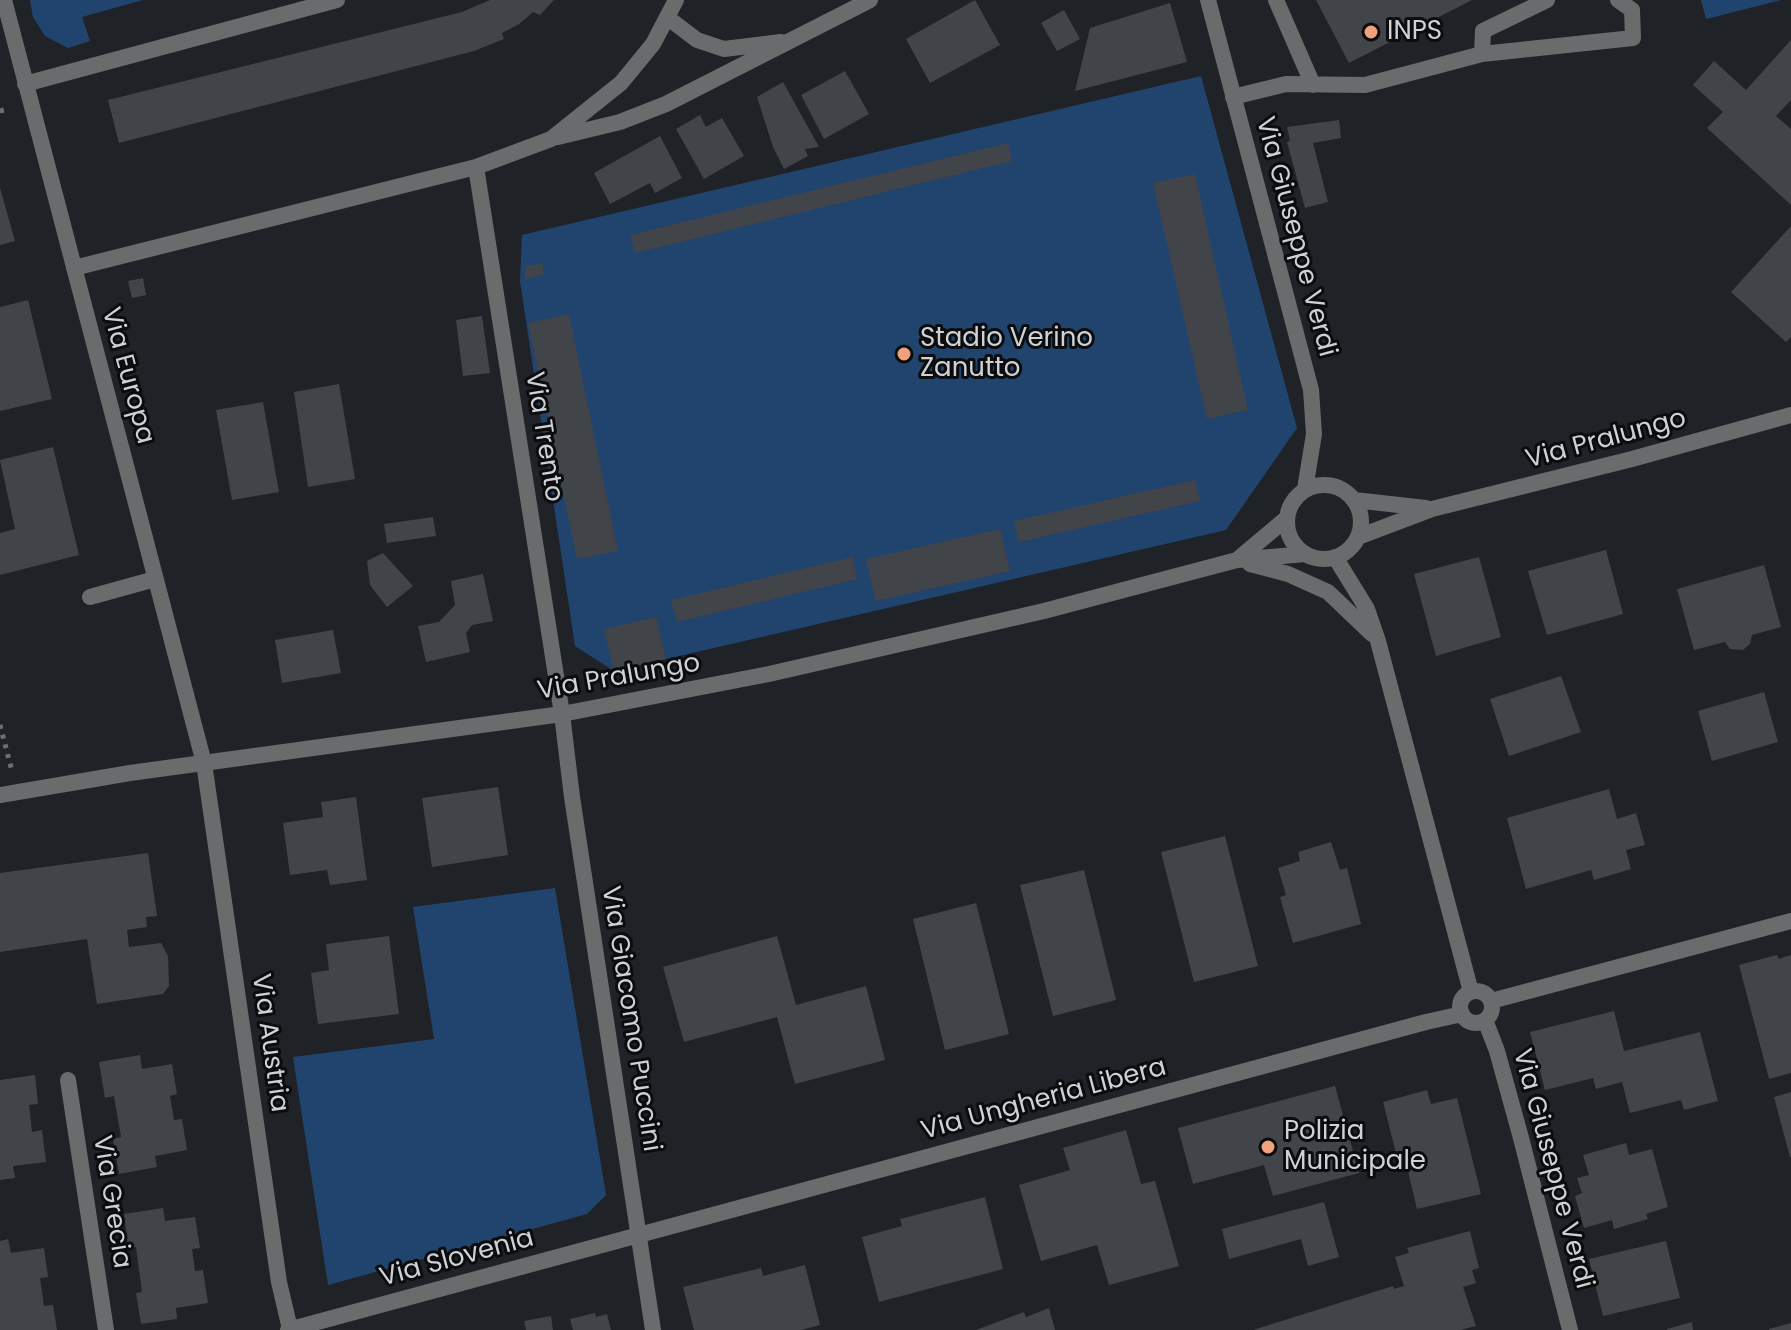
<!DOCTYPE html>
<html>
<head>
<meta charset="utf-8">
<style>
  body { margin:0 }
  canvas { display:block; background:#1f2226 }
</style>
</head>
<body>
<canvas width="1791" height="1330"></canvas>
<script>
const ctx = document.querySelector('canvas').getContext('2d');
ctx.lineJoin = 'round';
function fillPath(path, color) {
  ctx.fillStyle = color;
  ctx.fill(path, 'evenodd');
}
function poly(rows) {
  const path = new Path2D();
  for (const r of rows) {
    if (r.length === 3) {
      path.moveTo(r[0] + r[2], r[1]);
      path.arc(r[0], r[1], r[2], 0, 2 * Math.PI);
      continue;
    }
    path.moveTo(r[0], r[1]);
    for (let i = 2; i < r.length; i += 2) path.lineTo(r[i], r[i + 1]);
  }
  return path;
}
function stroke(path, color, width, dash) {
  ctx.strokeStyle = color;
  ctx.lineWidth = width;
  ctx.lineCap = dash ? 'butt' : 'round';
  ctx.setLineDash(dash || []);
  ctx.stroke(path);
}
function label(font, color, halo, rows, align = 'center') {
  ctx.font = font + ' Poppins,sans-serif';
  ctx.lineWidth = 6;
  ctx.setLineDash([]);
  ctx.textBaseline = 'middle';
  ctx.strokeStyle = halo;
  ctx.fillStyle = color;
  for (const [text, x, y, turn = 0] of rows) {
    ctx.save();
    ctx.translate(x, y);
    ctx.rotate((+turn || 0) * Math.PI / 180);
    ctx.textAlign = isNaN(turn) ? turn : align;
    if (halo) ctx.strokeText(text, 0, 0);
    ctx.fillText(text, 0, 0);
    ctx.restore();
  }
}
fillPath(poly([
  [30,0,143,0,82,17,90,41,68,48,45,36,33,17],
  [1701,0,1781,0,1706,19],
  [1201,76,1297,428,1226,530,614,671,575,646,520,281,522,235],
  [555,888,606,1195,587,1214,328,1285,293,1057,434,1039,413,907]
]), '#21446e');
fillPath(poly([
  [490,0,554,0,540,15,533,12,519,24,502,33,504,39,474,51,119,143,108,100,462,12],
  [975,0,1000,45,930,83,906,39],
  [1316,0,1472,0,1349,63],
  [1170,3,1187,62,1075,91,1090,28],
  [1064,10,1080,39,1057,51,1041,23],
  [1791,40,1791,100,1776,116,1791,129,1791,205,1707,128,1723,112,1693,85,1714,61,1746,90],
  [845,71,869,114,824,139,801,95],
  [783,82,819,147,805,149,808,156,784,169,773,147,757,97],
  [700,115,706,127,722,118,744,156,704,179,676,129],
  [1339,120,1341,138,1313,143,1328,202,1305,208,1287,142,1290,141,1287,127],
  [660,136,682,178,655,193,650,183,610,204,594,173],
  [1008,143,1012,161,635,253,630,235],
  [1195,174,1248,410,1207,419,1153,183],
  [0,188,15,241,0,245],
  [1791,226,1791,337,1786,342,1731,292],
  [542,263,544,274,525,280,525,267],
  [143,278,146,295,132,298,128,281],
  [28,300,52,399,0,411,0,307],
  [569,314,618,551,577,559,528,323],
  [482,316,490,373,463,376,456,320],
  [339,384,355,479,308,487,294,392],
  [263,402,279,492,232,500,216,410],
  [53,447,79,555,0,575,0,533,15,529,0,460],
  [1195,480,1200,501,1019,542,1014,521],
  [433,517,436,536,387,543,384,524],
  [1000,529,1010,571,876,601,866,559],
  [1606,550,1623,614,1547,635,1528,571],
  [383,553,413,586,387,607,370,585,367,561],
  [853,557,857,579,677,622,671,600],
  [1479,557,1501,637,1436,656,1414,574],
  [1764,565,1781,627,1752,635,1750,644,1743,650,1730,649,1725,642,1694,650,1677,589],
  [483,574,493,621,472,625,466,633,470,652,426,662,418,626,439,622,455,605,451,581],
  [656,617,666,659,614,671,604,629],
  [333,630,341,673,282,683,275,640],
  [1561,676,1581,732,1509,756,1490,699],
  [1764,692,1778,742,1712,761,1698,711],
  [498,787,508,855,432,867,422,798],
  [1609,789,1617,819,1636,813,1645,845,1626,850,1631,869,1594,880,1591,870,1526,889,1507,818],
  [356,797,367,880,330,885,327,870,290,875,283,823,323,817,321,802],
  [1225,836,1258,966,1194,982,1161,852],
  [1331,842,1340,870,1347,868,1361,924,1293,943,1280,897,1286,895,1278,868,1300,861,1298,852],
  [148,853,157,916,146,917,147,927,127,930,129,947,161,943,168,956,169,986,163,994,97,1004,87,939,0,952,0,873],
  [1084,870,1116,1000,1053,1016,1020,885],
  [976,903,1009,1034,945,1050,913,919],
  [389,936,399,1014,318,1024,311,973,329,970,326,944],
  [777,936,796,1005,866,986,885,1060,795,1084,777,1017,684,1042,663,967],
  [1777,955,1779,959,1791,955,1791,1073,1769,1079,1739,965],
  [1614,1011,1624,1051,1700,1032,1718,1101,1684,1110,1681,1100,1630,1113,1622,1082,1596,1089,1593,1078,1545,1090,1530,1032],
  [140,1055,142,1069,172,1064,177,1094,170,1096,174,1120,182,1119,187,1150,155,1156,157,1167,119,1174,113,1139,121,1137,114,1096,105,1098,99,1062],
  [35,1075,38,1104,29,1105,32,1132,42,1130,46,1162,13,1166,15,1178,0,1180,0,1080],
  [1335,1086,1359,1173,1273,1196,1264,1165,1193,1184,1178,1128],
  [1427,1090,1431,1104,1457,1098,1481,1194,1417,1209,1406,1163,1399,1165,1383,1102],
  [1791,1092,1791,1157,1790,1157,1774,1097],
  [1126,1130,1141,1184,1155,1181,1179,1266,1109,1285,1097,1245,1041,1261,1019,1185,1070,1170,1063,1148],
  [1626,1143,1629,1155,1652,1149,1668,1207,1646,1214,1648,1219,1614,1229,1612,1220,1584,1228,1575,1196,1582,1193,1577,1178,1589,1175,1583,1155],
  [985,1197,1003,1269,879,1302,862,1237,902,1226,900,1219],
  [1324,1202,1339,1257,1308,1266,1301,1239,1229,1259,1222,1229],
  [163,1208,165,1221,195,1217,200,1248,192,1249,195,1271,203,1270,208,1303,176,1308,177,1319,141,1324,136,1293,142,1292,136,1247,128,1248,124,1214],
  [1470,1231,1479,1268,1472,1270,1476,1283,1463,1287,1476,1326,1460,1330,1253,1330,1393,1286,1394,1289,1404,1286,1395,1257,1409,1253,1407,1248],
  [8,1239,11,1253,44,1248,48,1277,40,1278,44,1306,53,1305,57,1330,0,1330,0,1241],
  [1666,1241,1680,1298,1603,1316,1589,1259],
  [805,1265,820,1325,801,1330,694,1330,683,1287,761,1268,763,1276],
  [1049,1308,1055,1330,976,1330,1024,1312,1026,1317],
  [595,1313,596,1317,607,1314,611,1330,573,1330,570,1319],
  [551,1316,553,1330,526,1330,524,1321],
  [1692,1322,1693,1330,1667,1330,1667,1329],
  [1791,1323,1791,1330,1769,1330,1769,1329]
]), '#414448');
stroke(poly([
  [0,111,4,110],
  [0,725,12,771]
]), '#6d7073', 5, [4, 6]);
stroke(poly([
  [1276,0,1313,85],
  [1482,54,1483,31,1547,0],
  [1233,97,1286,84,1365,85,1482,54,1633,38,1632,10,1618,0],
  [90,597,155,579]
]), '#696b6d', 16);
stroke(poly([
  [4,0,204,763,279,1282,290,1329],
  [668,18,697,40,724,49,781,42],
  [25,84,337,0],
  [558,137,620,122,666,104,870,0],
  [476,167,562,714,572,797,653,1330],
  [74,268,476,167,551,139,621,83,653,44,676,0],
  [1491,1001,1791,921],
  [68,1080,106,1330],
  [288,1330,1426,1022,1462,1014]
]), '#696b6d', 16);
stroke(poly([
  [1208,0,1311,390,1314,434,1305,489],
  [1324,522,37],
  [1354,500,1426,508],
  [1358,537,1432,509,1632,459,1791,415],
  [1335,557,1367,609,1378,641,1471,992],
  [1237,560,1287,518],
  [1250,564,1288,574,1328,592,1372,634],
  [0,795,130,773,562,714,769,674,1044,611,1237,560,1305,554],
  [1476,1007,16],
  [1485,1020,1497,1051,1521,1138,1570,1330]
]), '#696b6d', 16);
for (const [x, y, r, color] of [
  [1371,32,8,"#f1a17d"],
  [904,354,8,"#f1a17d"],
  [1268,1147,8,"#f1a17d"]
]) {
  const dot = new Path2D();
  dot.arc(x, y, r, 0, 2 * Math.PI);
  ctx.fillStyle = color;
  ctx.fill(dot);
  stroke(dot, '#0a0c0d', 3);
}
label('26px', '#cfd1d4', '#0a0c0d', [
  ["INPS",1387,32],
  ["Stadio Verino",920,339],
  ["Zanutto",920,369],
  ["Polizia",1284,1132],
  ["Municipale",1284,1162]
], 'left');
label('26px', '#cfd1d4', '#0a0c0d', [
  ["Via Giuseppe Verdi",1295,237,75],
  ["Via Europa",127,376,75],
  ["Via Trento",543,437,81],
  ["Via Pralungo",1606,440,-15],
  ["Via Pralungo",619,678,-10],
  ["Via Giacomo Puccini",630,1019,81],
  ["Via Austria",269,1043,82],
  ["Via Ungheria Libera",1044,1100,-15],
  ["Via Giuseppe Verdi",1552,1169,75],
  ["Via Grecia",111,1202,81],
  ["Via Slovenia",457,1259,-15]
]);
</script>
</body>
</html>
